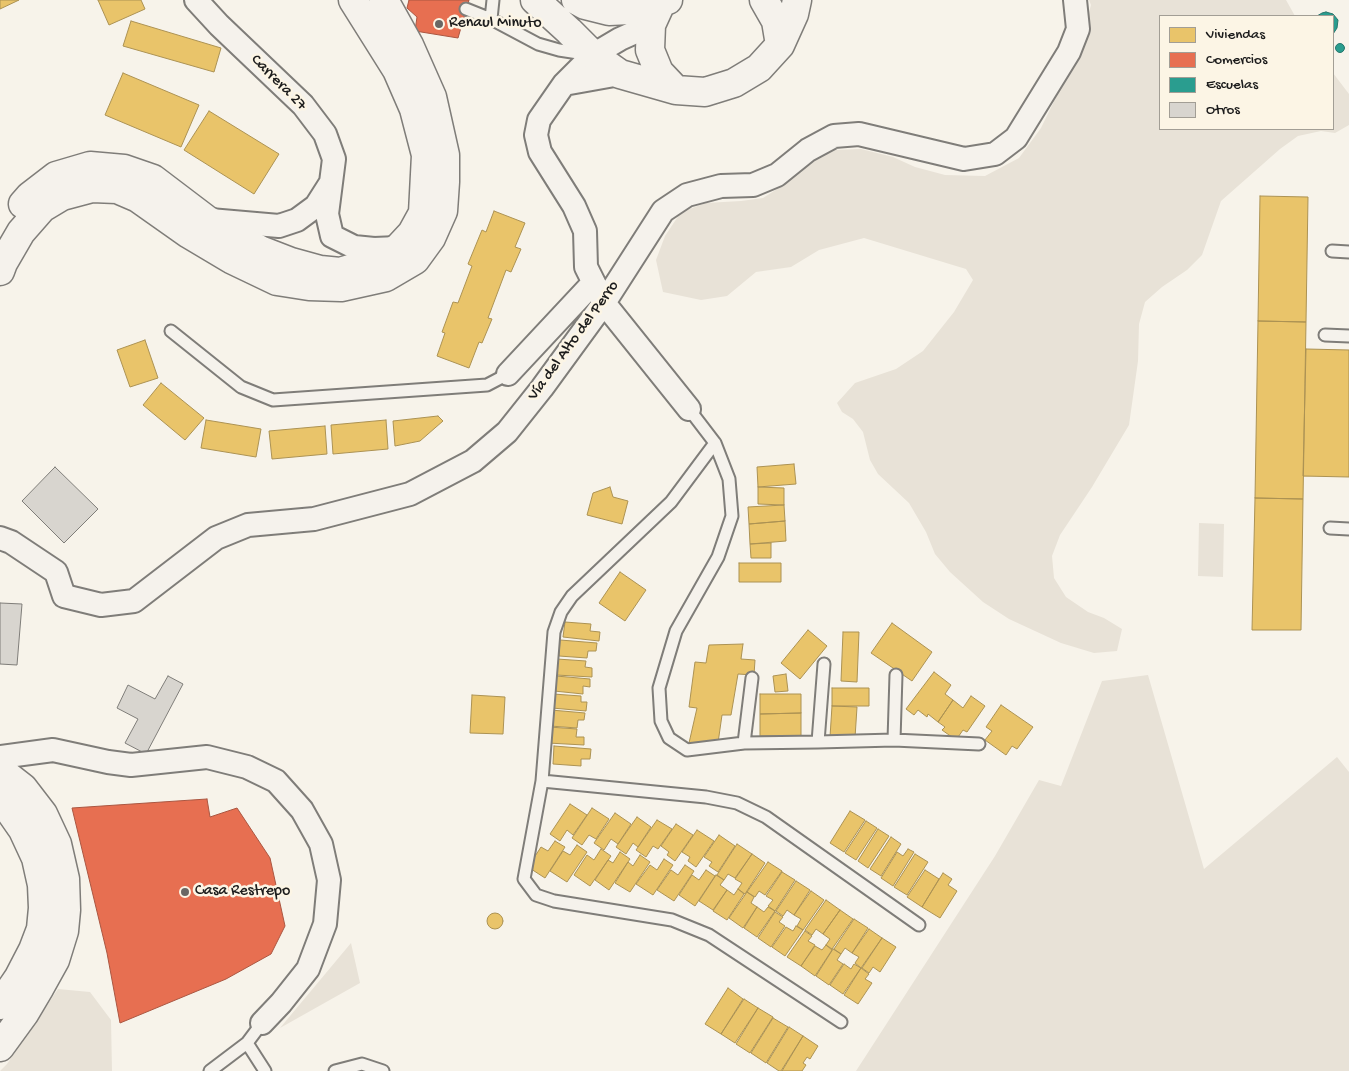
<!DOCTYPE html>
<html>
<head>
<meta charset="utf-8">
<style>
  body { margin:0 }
  #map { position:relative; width:1349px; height:1071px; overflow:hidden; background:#f7f3ea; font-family:"Gochi Hand",sans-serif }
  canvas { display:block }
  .legend { position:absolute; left:1159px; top:15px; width:175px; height:115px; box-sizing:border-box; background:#fcf5e5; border:1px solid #a29e95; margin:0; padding:6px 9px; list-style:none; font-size:15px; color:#1c1c1c }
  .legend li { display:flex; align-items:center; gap:10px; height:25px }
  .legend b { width:25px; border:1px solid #a29e95 }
</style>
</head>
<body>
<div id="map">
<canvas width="1349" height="1071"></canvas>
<ul class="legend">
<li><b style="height:14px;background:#e9c46a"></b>Viviendas</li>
<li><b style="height:14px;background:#e76f51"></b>Comercios</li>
<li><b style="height:14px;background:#2a9d8f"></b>Escuelas</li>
<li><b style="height:14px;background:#d8d5cf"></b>Otros</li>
</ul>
</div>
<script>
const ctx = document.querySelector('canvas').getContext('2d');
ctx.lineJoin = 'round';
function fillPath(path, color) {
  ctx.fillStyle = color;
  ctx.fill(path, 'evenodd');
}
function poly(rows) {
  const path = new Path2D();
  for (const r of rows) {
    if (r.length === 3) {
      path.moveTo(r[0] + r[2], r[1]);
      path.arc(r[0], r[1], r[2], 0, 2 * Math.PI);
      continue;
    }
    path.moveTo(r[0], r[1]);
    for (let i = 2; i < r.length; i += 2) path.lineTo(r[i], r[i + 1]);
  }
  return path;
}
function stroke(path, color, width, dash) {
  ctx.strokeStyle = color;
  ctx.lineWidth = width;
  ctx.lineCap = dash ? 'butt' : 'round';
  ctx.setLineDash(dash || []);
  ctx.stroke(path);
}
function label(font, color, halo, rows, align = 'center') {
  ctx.font = font + ' "Gochi Hand",sans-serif';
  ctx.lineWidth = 5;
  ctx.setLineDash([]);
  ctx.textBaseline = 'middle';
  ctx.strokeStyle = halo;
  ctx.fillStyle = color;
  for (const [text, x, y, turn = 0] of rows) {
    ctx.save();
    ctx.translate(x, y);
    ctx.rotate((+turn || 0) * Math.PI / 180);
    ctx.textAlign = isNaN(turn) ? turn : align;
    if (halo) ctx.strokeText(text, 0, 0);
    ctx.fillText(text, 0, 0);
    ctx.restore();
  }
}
fillPath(poly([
  [1089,0,1286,0,1295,16,1160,16,1160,129,1333,129,1333,73,1349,94,1349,125,1335,133,1321,131,1298,136,1280,149,1221,201,1202,255,1187,270,1162,287,1145,302,1139,324,1138,361,1129,425,1092,487,1060,535,1052,556,1054,578,1066,597,1088,612,1104,618,1122,629,1117,651,1094,653,1061,643,1009,619,983,602,950,572,935,554,926,532,909,503,878,474,870,460,863,432,853,419,842,412,837,403,855,383,896,369,923,351,954,312,973,280,966,269,864,238,819,250,791,267,756,272,727,296,701,300,663,292,656,260,665,236,681,212,706,203,741,201,763,198,785,184,810,159,833,150,861,149,893,157,915,167,945,175,985,176,1019,158,1041,128,1079,50,1091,5],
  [1199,523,1224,524,1223,577,1198,576],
  [1148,675,1204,869,1337,757,1349,772,1349,1071,856,1071,995,856,1039,780,1061,786,1102,681],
  [351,943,360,983,280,1028],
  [58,989,90,992,111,1020,112,1071,0,1071,7,1064]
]), '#e8e2d7');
const homes = poly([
  [0,0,19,0,0,9,0,0],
  [98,0,141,0,145,9,109,25,98,0],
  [131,21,221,48,214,72,123,46,131,21],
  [123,73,199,105,181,147,105,115,123,73],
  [209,111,279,154,254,194,184,150,209,111],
  [1260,196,1308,197,1306,322,1258,321,1260,196],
  [494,211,525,223,515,247,521,249,511,272,506,270,488,318,492,319,482,343,479,342,469,368,437,356,445,333,442,332,453,302,458,303,472,266,468,264,482,230,486,232,494,211],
  [1258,321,1306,322,1303,499,1255,498,1258,321],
  [145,340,158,378,130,387,117,350,145,340],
  [1306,349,1349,350,1349,477,1303,476,1306,349],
  [161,383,204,418,185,440,143,405,161,383],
  [438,416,443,421,420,441,395,446,393,421,438,416],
  [206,420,261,429,256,457,201,448,206,420],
  [386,420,388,449,333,454,331,425,386,420],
  [325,426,327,454,272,459,269,431,325,426],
  [794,464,796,484,758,487,757,467,794,464],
  [610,487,613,497,628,501,622,524,587,515,593,493,610,487],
  [758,487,784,488,784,505,758,504,758,487],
  [1255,498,1303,499,1301,630,1252,630,1255,498],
  [784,505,785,521,749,524,748,507,784,505],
  [785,521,786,541,750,544,749,524,785,521],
  [771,543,771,558,751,558,750,544,771,543],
  [739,563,781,563,781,582,739,582,739,563],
  [620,572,646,590,625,621,599,603,620,572],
  [565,622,591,624,590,631,600,632,599,641,563,637,565,622],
  [892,623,932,652,912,681,871,653,892,623],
  [808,630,827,646,800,679,781,663,808,630],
  [843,632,859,632,857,682,841,681,843,632],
  [560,640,597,643,596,651,588,651,587,658,559,656,560,640],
  [743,644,741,659,755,660,754,675,738,674,731,715,722,715,718,743,689,743,697,708,689,707,695,662,706,663,709,645,743,644],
  [557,659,586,661,585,667,592,668,592,677,556,675,557,659],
  [934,672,951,685,945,694,953,700,938,722,928,714,927,717,918,710,914,715,906,709,934,672],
  [786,674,788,691,775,692,773,676,786,674],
  [556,676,590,679,590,687,583,686,583,694,554,691,556,676],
  [832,688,869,688,869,706,832,706,832,688],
  [553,694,581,696,581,702,587,702,586,711,552,708,553,694],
  [760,694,801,694,801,713,760,714,760,694],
  [472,695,505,697,503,734,470,733,472,695],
  [971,696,985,706,967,732,963,730,956,740,942,730,945,727,938,722,953,700,963,708,971,696],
  [1001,705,1033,727,1017,749,1012,746,1006,755,985,740,992,731,986,727,1001,705],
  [832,706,857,707,855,738,830,737,832,706],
  [551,710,585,713,584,720,578,720,577,728,550,726,551,710],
  [801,713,801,736,760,736,760,714,801,713],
  [549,727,577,729,576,737,584,737,584,745,548,743,549,727],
  [554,746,591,749,590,759,581,759,581,766,553,764,554,746],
  [570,804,587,815,573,835,567,830,560,841,550,834,570,804],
  [592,808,609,819,596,839,589,835,582,845,572,838,592,808],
  [850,811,865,820,844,852,830,843,850,811],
  [615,813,631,824,618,844,611,839,604,850,594,843,615,813],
  [637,817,651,827,638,847,633,843,626,854,616,847,637,817],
  [657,820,672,829,658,849,653,846,646,857,636,850,657,820],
  [866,821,877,828,856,860,845,853,866,821],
  [676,824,693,835,675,861,667,855,669,852,661,846,676,824],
  [878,829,889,836,868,868,858,861,878,829],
  [697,830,714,841,696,867,688,861,690,857,682,852,697,830],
  [719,835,735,846,718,872,709,866,712,862,704,857,719,835],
  [891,837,901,844,881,876,870,869,891,837],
  [555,841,565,847,545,878,528,867,541,847,548,851,555,841],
  [737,844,752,854,735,878,728,874,724,880,717,875,737,844],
  [577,845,587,852,567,882,550,871,563,851,570,855,577,845],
  [601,849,611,856,590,886,574,875,587,855,594,860,601,849],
  [908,849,914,852,893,886,881,878,897,852,903,856,908,849],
  [620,852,630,859,609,890,595,880,608,860,613,863,620,852],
  [752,854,765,863,745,894,738,889,742,883,735,879,752,854],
  [915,854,928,862,907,895,894,887,915,854],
  [640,855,650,862,630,892,615,883,628,862,633,866,640,855],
  [664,859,673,865,653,895,636,884,650,865,657,870,664,859],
  [768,862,782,871,765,895,759,891,755,897,747,892,768,862],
  [685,865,694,871,674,901,657,890,671,870,678,875,685,865],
  [706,870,715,876,695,906,679,895,692,875,699,880,706,870],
  [925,870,939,879,922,907,907,897,925,870],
  [782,872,795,880,775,911,768,906,773,900,766,896,782,872],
  [943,873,952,879,948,885,957,891,940,918,922,907,943,873],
  [716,875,724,880,720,885,727,890,713,910,699,901,716,875],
  [796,881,810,890,794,915,787,910,783,916,776,911,796,881],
  [738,889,744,894,727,920,713,911,727,890,734,895,738,889],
  [811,891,824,900,803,930,797,926,801,919,794,915,811,891],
  [747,892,754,897,751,903,757,907,743,928,729,918,747,892],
  [826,900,840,910,823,934,816,929,812,935,805,930,826,900],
  [757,907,764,912,768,907,775,911,757,937,744,928,757,907],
  [840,910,853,919,832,949,826,945,830,939,823,934,840,910],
  [775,912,783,917,779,922,785,926,771,947,758,938,775,912],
  [495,921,8],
  [854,919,868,928,852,953,845,948,841,954,834,949,854,919],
  [796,926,803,930,785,956,772,947,786,927,793,931,796,926],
  [869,929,882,938,861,968,855,963,859,957,852,953,869,929],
  [805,931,812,936,808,941,815,945,801,966,787,957,805,931],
  [882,938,896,947,880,972,873,967,869,973,862,968,882,938],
  [826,945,832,950,815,976,801,966,815,946,822,950,826,945],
  [833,949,841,954,837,960,843,964,829,985,816,976,833,949],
  [844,964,851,969,854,964,861,968,843,994,830,985,844,964],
  [861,968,869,974,865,979,872,983,858,1004,844,995,861,968],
  [728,988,743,999,721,1034,705,1024,728,988],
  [744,999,758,1008,735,1043,721,1034,744,999],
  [758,1008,773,1017,750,1053,736,1044,758,1008],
  [773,1018,788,1027,766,1063,751,1053,773,1018],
  [789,1027,803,1036,781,1071,779,1071,767,1063,789,1027],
  [803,1036,818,1046,810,1059,807,1057,803,1063,806,1065,802,1071,782,1071,803,1036]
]);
fillPath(homes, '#e9c46a');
stroke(homes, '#ac9253', 1);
const shops = poly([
  [409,0,469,0,458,38,415,31,417,17,407,8,409,0],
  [207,799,210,817,237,808,270,858,285,926,271,954,226,979,120,1023,107,953,72,808,207,799]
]);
fillPath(shops, '#e76f51');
stroke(shops, '#aa5641', 1);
const schools = poly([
  [1326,12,1333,14,1338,20,1337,28,1333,34,1333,16,1317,16,1322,13,1326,12],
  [1340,48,4.5]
]);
fillPath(schools, '#2a9d8f');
stroke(schools, '#26766c', 1);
const building = poly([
  [55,467,98,509,64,543,22,501,55,467],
  [0,603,22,604,17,665,0,664,0,603],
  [168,676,183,684,146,754,125,743,138,719,117,708,128,685,155,699,168,676]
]);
fillPath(building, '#d8d5cf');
stroke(building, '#7f7d79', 1);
const service = poly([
  [466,9,491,19,538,44,559,50,585,54],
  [491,19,493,0],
  [1332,251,1349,252],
  [171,331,241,387,273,400,487,385,508,374],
  [1325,335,1349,336],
  [689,409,715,443,729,479,732,516,718,557,676,631,659,688,661,721,669,738,687,750,744,743,818,742,894,740,979,744],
  [715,443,671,502,572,596,561,612,554,632,542,781,524,879,536,895,554,901,672,920,709,935,841,1022],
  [1330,528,1349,529],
  [894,740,896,675],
  [818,742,824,664],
  [744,743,752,678],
  [542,781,706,797,737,803,766,817,919,925],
  [247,1043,265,1071],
  [210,1071,247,1043,262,1023],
  [335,1071,362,1064,383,1071]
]);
const minor = poly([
  [196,0,219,25,303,105,325,134,334,159,327,214,332,236,354,247,374,249,398,248],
  [651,25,620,39,593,55,564,84,539,120,536,135,540,152,574,206,585,231,586,267,604,303,689,409],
  [564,84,620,74],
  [210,220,279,226,297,220,316,206,330,184],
  [508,374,593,283],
  [0,538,11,542,56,572,64,596,101,605,134,601,216,538,248,525,314,519,410,494,473,461,507,432,542,388,604,303,663,211,687,195,721,186,753,185,777,175,808,150,834,136,859,134,964,159,995,154,1016,138,1069,52,1078,29,1075,0],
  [0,757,53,750,108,762,131,765,207,757,247,767,276,781,302,810,321,844,329,880,325,924,308,969,281,1003,262,1023]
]);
const primary = poly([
  [535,0,569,31,593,55,620,74,676,90,705,92,734,83,759,68,780,45,794,14,797,0],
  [576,0,585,5,609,11,630,10,668,0],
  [764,0,776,21,780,45],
  [661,3,651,25,650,50,659,72,676,90],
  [23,204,30,196,56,176,90,166,124,169,153,179,207,220,260,250,291,262,320,270,340,272,380,260,398,248,412,233,423,213,426,155,414,109,397,70,353,0],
  [0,271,3,263,21,232,42,208,62,196,92,188,117,189,138,198,189,234,231,259,277,281,309,286,341,287,386,277,415,260,431,238,443,211,445,182,445,155,432,97,409,45,384,0],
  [0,770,23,788,43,814,57,844,65,879,66,910,64,931,55,960,40,987,24,1014,0,1047],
  [0,801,7,807,23,830,36,858,42,885,43,908,41,929,33,950,19,977,0,1005]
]);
stroke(service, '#7f7d79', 15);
stroke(minor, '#7f7d79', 26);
stroke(primary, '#7f7d79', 31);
stroke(service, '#f5f2ec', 11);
stroke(minor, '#f5f2ec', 22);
stroke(primary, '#f5f2ec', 28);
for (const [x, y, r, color] of [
  [439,24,5,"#696764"],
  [185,892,5,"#696764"]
]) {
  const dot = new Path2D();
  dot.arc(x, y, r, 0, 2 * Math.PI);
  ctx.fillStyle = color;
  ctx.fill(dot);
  stroke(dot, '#fcf5e5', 2);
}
label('16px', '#1c1c1c', '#fcf5e5', [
  ["Renaul Minuto",449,24],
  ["Casa Restrepo",195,892]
], 'left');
label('16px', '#1c1c1c', '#fcf5e5', [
  ["Carrera 27",278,83,45],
  ["Vía del Alto del Perro",574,341,-54]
]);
</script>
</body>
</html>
